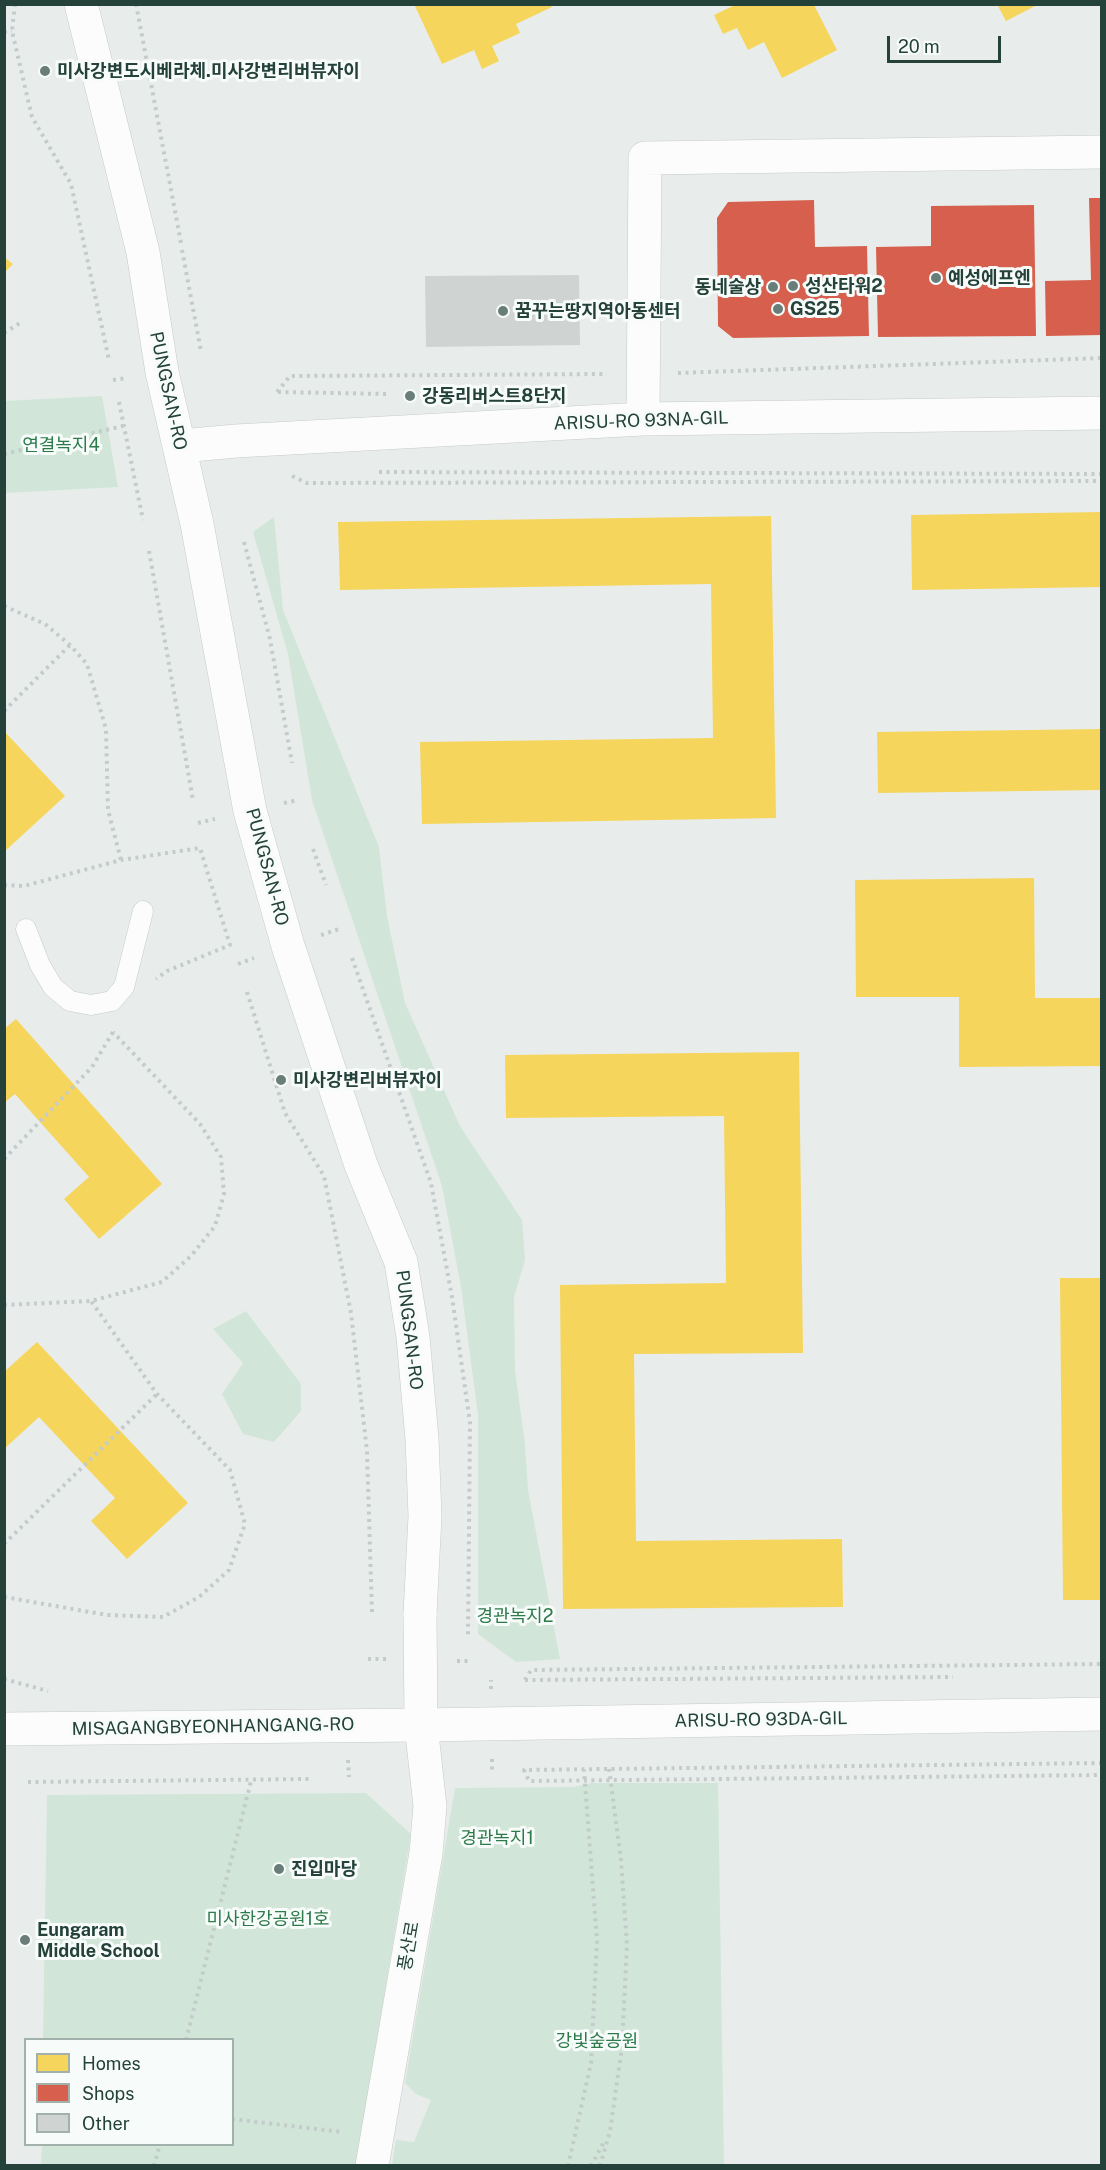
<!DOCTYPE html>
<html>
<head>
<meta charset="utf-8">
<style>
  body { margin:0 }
  #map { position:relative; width:1106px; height:2170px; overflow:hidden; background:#e8edeb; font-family:"Public Sans",sans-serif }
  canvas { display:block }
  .frame { position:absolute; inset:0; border:6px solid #24423a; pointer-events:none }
  .legend { position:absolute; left:24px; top:2038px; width:210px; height:108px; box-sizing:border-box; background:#f7fbf9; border:2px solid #a3b1ad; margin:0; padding:8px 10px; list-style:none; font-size:18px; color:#24423a }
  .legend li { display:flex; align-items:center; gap:12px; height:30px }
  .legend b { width:30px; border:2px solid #a3b1ad }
  .scale { position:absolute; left:887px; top:36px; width:114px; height:27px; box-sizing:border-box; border:3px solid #24423a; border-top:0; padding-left:8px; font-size:18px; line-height:21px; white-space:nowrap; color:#24423a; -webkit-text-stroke:4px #f7fbf9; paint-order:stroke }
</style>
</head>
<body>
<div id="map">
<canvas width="1106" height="2170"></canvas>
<div class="frame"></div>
<ul class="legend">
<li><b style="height:16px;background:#f6d55c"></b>Homes</li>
<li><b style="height:16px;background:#d6604d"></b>Shops</li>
<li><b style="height:16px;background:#cfd4d2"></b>Other</li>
</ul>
<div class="scale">20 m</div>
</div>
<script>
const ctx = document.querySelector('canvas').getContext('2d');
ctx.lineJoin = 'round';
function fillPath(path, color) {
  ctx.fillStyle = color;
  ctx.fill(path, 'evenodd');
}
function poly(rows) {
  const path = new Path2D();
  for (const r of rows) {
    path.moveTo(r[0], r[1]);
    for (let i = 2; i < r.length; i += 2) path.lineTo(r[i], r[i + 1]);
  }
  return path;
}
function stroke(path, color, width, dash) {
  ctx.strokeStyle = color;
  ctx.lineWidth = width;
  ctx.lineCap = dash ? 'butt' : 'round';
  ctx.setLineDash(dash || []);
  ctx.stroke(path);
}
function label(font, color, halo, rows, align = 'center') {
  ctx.font = font + ' "Public Sans","Noto Sans KR",sans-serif';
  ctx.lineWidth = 6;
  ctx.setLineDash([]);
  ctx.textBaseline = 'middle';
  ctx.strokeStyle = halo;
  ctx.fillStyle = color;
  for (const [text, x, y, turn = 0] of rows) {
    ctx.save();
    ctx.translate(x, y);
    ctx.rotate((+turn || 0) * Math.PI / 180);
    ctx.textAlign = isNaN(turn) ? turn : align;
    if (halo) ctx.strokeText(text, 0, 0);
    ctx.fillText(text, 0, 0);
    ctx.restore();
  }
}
fillPath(poly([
  [102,396,118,487,5,493,5,401],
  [274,517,283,610,379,847,387,916,405,1003,460,1126,522,1220,525,1260,514,1297,515,1370,525,1444,528,1490,560,1659,516,1662,478,1634,478,1415,461,1287,442,1186,312,800,288,654,253,532],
  [246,1311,301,1384,301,1411,274,1442,243,1434,222,1394,243,1363,213,1329],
  [592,1783,718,1783,724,2165,392,2165,396,2140,414,2142,431,2100,416,2094,405,2083,455,1788,573,1787],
  [366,1793,411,1834,356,2165,41,2166,42,2145,232,2144,232,2040,43,2039,47,1795]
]), '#d1e6d8');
fillPath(poly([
  [414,4,550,4,552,7,516,24,520,33,492,46,499,61,482,69,474,50,442,64],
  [1001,4,1039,4,1006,21,998,6],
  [735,5,814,5,837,50,782,78,764,42,748,50,737,28,723,34,714,15],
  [4,257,13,264,4,273],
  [1102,512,1102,587,912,590,911,515],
  [771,516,776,818,422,824,420,742,713,738,711,584,340,590,338,522],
  [1102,729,1102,790,878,793,877,732],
  [4,731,65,796,4,852],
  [1034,878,1035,998,1102,998,1102,1066,959,1067,959,997,856,997,855,880],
  [16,1019,162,1184,99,1239,64,1199,89,1177,15,1094,4,1103,4,1029],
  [799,1052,803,1353,634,1354,636,1541,842,1539,843,1607,563,1609,560,1285,726,1283,724,1116,506,1118,505,1055],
  [1060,1278,1102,1278,1102,1600,1063,1600],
  [37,1342,188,1503,127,1559,91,1521,115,1498,39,1417,4,1449,4,1372]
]), '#f6d55c');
fillPath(poly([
  [1089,198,1102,198,1102,335,1046,336,1045,281,1091,280],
  [814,200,815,247,867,246,869,336,733,338,718,326,717,218,728,202],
  [1034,205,1036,336,878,337,876,247,931,246,931,206]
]), '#d6604d');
fillPath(poly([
  [579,275,580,345,426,347,425,276]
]), '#cfd4d2');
const lane = poly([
  [26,929,40,965,53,987,70,1001,91,1005,112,1001,124,987,143,911]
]);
const street = poly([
  [643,419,645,158,1102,152],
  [181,446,236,441,643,419,1102,413],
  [421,1725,1102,1714],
  [372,2166,426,1853,430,1806,421,1725,420,1614]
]);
const secondary = poly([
  [81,4,143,252,162,372,197,524,250,811,288,946,361,1165,401,1262,413,1337,422,1439,425,1516,420,1614],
  [4,1729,421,1725]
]);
stroke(lane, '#c5cac8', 21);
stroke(street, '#c5cac8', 34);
stroke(secondary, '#c3cbc8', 34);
stroke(poly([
  [15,4,12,31,32,117,71,184,109,360],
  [136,4,181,243],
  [4,32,12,31],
  [182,250,201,351],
  [4,333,20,323],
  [678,373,1102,358],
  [113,380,127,378],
  [277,392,290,376,607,374],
  [278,392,388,394],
  [119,402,143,520],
  [4,454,123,426],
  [379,472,1102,474],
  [292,476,307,483,1102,481],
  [244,542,270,639,292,763],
  [149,551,193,800],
  [4,606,45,624,70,645,87,664,106,729,108,810,121,860],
  [4,711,70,645],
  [284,803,298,800],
  [198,823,215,819],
  [313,849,326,885],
  [4,885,24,886,121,860,200,848,230,945,167,971,156,979],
  [321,935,342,928],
  [352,958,431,1183,452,1297,470,1423,468,1635],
  [238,964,254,958],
  [247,992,285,1113,324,1176,351,1313,367,1451,372,1613],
  [4,1159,92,1067,113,1032],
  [4,1305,91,1301,162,1282,191,1256,215,1226,224,1194,221,1157,200,1124,113,1032],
  [4,1544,157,1394],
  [4,1597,107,1615,163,1617,199,1597,229,1570,245,1524,230,1470,157,1394,91,1301],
  [368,1659,386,1659],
  [457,1661,471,1661],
  [4,1679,48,1691],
  [525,1680,531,1670,1102,1664],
  [525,1680,953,1677],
  [491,1689,491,1680],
  [492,1759,492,1771],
  [348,1760,349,1777],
  [1102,1763,524,1770,529,1781,1102,1775],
  [28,1782,309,1779],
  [186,2040,251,1781],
  [232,2119,342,2132],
  [154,2166,160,2144],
  [568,2166,591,2063,597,1941,584,1770],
  [591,2166,605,2140],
  [600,2166,610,2131,622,2047,627,1945,621,1860,609,1769]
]), '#c3ccca', 4, [3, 4.5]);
stroke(lane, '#fcfcfc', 20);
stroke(street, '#fcfcfc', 33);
stroke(secondary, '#fcfcfc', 33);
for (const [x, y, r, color] of [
  [45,71,6,"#697e78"],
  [936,278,6,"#697e78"],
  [793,286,6,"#697e78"],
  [773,287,6,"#697e78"],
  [778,309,6,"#697e78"],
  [503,311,6,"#697e78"],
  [410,396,6,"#697e78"],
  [281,1080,6,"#697e78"],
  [279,1869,6,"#697e78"],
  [25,1940,6,"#697e78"]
]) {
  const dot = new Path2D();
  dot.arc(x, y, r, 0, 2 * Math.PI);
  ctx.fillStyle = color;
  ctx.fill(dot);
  stroke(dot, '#f7fbf9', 2);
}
label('bold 18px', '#24423a', '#f7fbf9', [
  ["미사강변도시베라체.미사강변리버뷰자이",57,71],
  ["예성에프엔",948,278],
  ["성산타워2",805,286],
  ["동네술상",761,287,"right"],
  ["GS25",790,309],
  ["꿈꾸는땅지역아동센터",515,311],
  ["강동리버스트8단지",422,396],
  ["미사강변리버뷰자이",293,1080],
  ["진입마당",291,1869],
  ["Eungaram",37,1930],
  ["Middle School",37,1951]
], 'left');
label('18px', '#24423a', '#f7fbf9', [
  ["PUNGSAN-RO",168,391,78],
  ["ARISU-RO 93NA-GIL",641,421,-2],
  ["PUNGSAN-RO",267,867,75],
  ["PUNGSAN-RO",409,1330,83],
  ["ARISU-RO 93DA-GIL",761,1720,-1],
  ["MISAGANGBYEONHANGANG-RO",213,1727,-1],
  ["풍산로",409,1946,-80]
]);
label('18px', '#2d7a4b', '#f7fbf9', [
  ["연결녹지4",61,445],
  ["경관녹지2",515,1616],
  ["경관녹지1",497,1838],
  ["미사한강공원1호",268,1919],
  ["강빛숲공원",597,2041]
]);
</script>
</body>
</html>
